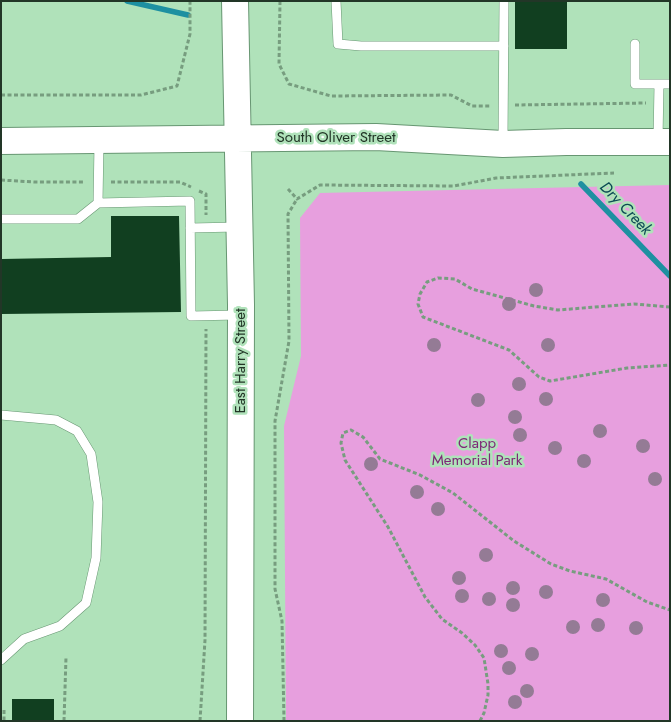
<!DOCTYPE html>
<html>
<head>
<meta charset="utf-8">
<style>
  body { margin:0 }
  #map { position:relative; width:671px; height:722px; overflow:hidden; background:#b0e2ba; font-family:Jost,sans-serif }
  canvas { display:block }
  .frame { position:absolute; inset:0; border:2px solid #223627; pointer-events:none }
</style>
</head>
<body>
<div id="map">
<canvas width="671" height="722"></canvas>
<div class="frame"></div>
</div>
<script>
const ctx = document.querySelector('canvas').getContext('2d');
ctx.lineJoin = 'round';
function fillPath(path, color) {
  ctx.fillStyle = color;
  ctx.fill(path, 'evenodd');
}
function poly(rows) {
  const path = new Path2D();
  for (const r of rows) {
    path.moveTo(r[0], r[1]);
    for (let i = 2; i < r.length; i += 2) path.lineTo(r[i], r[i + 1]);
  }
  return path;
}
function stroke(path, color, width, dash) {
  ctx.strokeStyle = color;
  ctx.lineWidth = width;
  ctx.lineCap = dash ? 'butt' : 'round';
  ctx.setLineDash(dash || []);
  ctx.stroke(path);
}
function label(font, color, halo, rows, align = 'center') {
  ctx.font = font + ' Jost,sans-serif';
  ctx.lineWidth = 5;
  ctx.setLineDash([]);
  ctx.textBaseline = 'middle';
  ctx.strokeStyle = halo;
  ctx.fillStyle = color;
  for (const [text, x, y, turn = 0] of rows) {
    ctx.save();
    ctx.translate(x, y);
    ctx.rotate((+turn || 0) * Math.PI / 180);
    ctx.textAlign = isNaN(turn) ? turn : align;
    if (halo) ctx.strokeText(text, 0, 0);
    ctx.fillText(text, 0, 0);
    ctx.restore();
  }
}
fillPath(poly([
  [670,185,670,721,286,721,284,426,301,356,300,218,320,193]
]), '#e79fde');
stroke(poly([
  [127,1,188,15],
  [581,184,670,276]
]), '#1e90a1', 5.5);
fillPath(poly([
  [515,1,567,1,567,49,515,49],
  [111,216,179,216,181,312,2,314,2,259,111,257],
  [12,699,54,699,54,721,12,721]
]), '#113f20');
const service = poly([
  [336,1,338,44,361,46,504,46],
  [635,44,635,84,659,84,658,140],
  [659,84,670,84],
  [503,141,504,1],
  [98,203,99,143],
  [1,219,78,219,98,203,190,201,191,316,238,315],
  [190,228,238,227],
  [1,415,56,420,77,431,91,454,98,502,96,558,86,603,60,626,24,639,1,660]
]);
const secondary = poly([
  [235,1,241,305,240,721],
  [1,141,376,137,503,144,566,142,670,142]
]);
stroke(service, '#679672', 10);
stroke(secondary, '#679672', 28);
stroke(poly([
  [280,1,279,64,289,84,331,96,451,95,472,106,491,106],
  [1,95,141,95,177,86,190,34,190,1],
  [515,105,646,103],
  [1,180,35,182,85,182],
  [111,182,180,182,191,187],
  [288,189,297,199,320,185,454,186,496,178,614,173],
  [199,191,206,194,206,215],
  [670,307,634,304,558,310,534,306,472,289,455,279,438,278,427,282,420,294,418,304,423,317,509,350,539,377,550,381,627,368,670,365],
  [4,710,4,721],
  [64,721,66,657],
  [200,721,205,640,206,329],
  [284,721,282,621,275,589,275,421,289,341,288,214,297,199],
  [480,721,484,713,488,695,488,684,484,658,475,645,462,633,442,619,425,597,388,527,345,460,341,443,343,433,351,430,363,437,380,459,420,475,453,493,514,541,551,564,570,571,606,579,647,602,670,610]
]), '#779d7f', 3, [4, 2.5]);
stroke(service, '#fff', 9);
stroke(secondary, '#fff', 26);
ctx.fillStyle = '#947b95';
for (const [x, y] of [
  [536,290],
  [509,304],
  [434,345],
  [548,345],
  [519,384],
  [546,399],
  [478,400],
  [515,417],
  [600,431],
  [520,435],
  [643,446],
  [555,448],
  [584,461],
  [371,464],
  [655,479],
  [417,492],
  [438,509],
  [486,555],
  [459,578],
  [513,588],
  [546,592],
  [462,596],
  [489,599],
  [603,600],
  [513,605],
  [598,625],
  [573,627],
  [636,628],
  [501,651],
  [532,654],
  [509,668],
  [527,691],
  [515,702]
]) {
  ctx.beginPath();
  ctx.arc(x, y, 7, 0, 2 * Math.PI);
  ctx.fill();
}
label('15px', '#223627', '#b0e2ba', [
  ["South Oliver Street",336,138],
  ["East Harry Street",241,361,-90]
]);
label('15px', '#7d2776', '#b0e2ba', [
  ["Clapp",477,444],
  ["Memorial Park",477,461]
]);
label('italic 16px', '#0c4a54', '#b0e2ba', [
  ["Dry Creek",625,209,46]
]);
</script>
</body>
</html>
